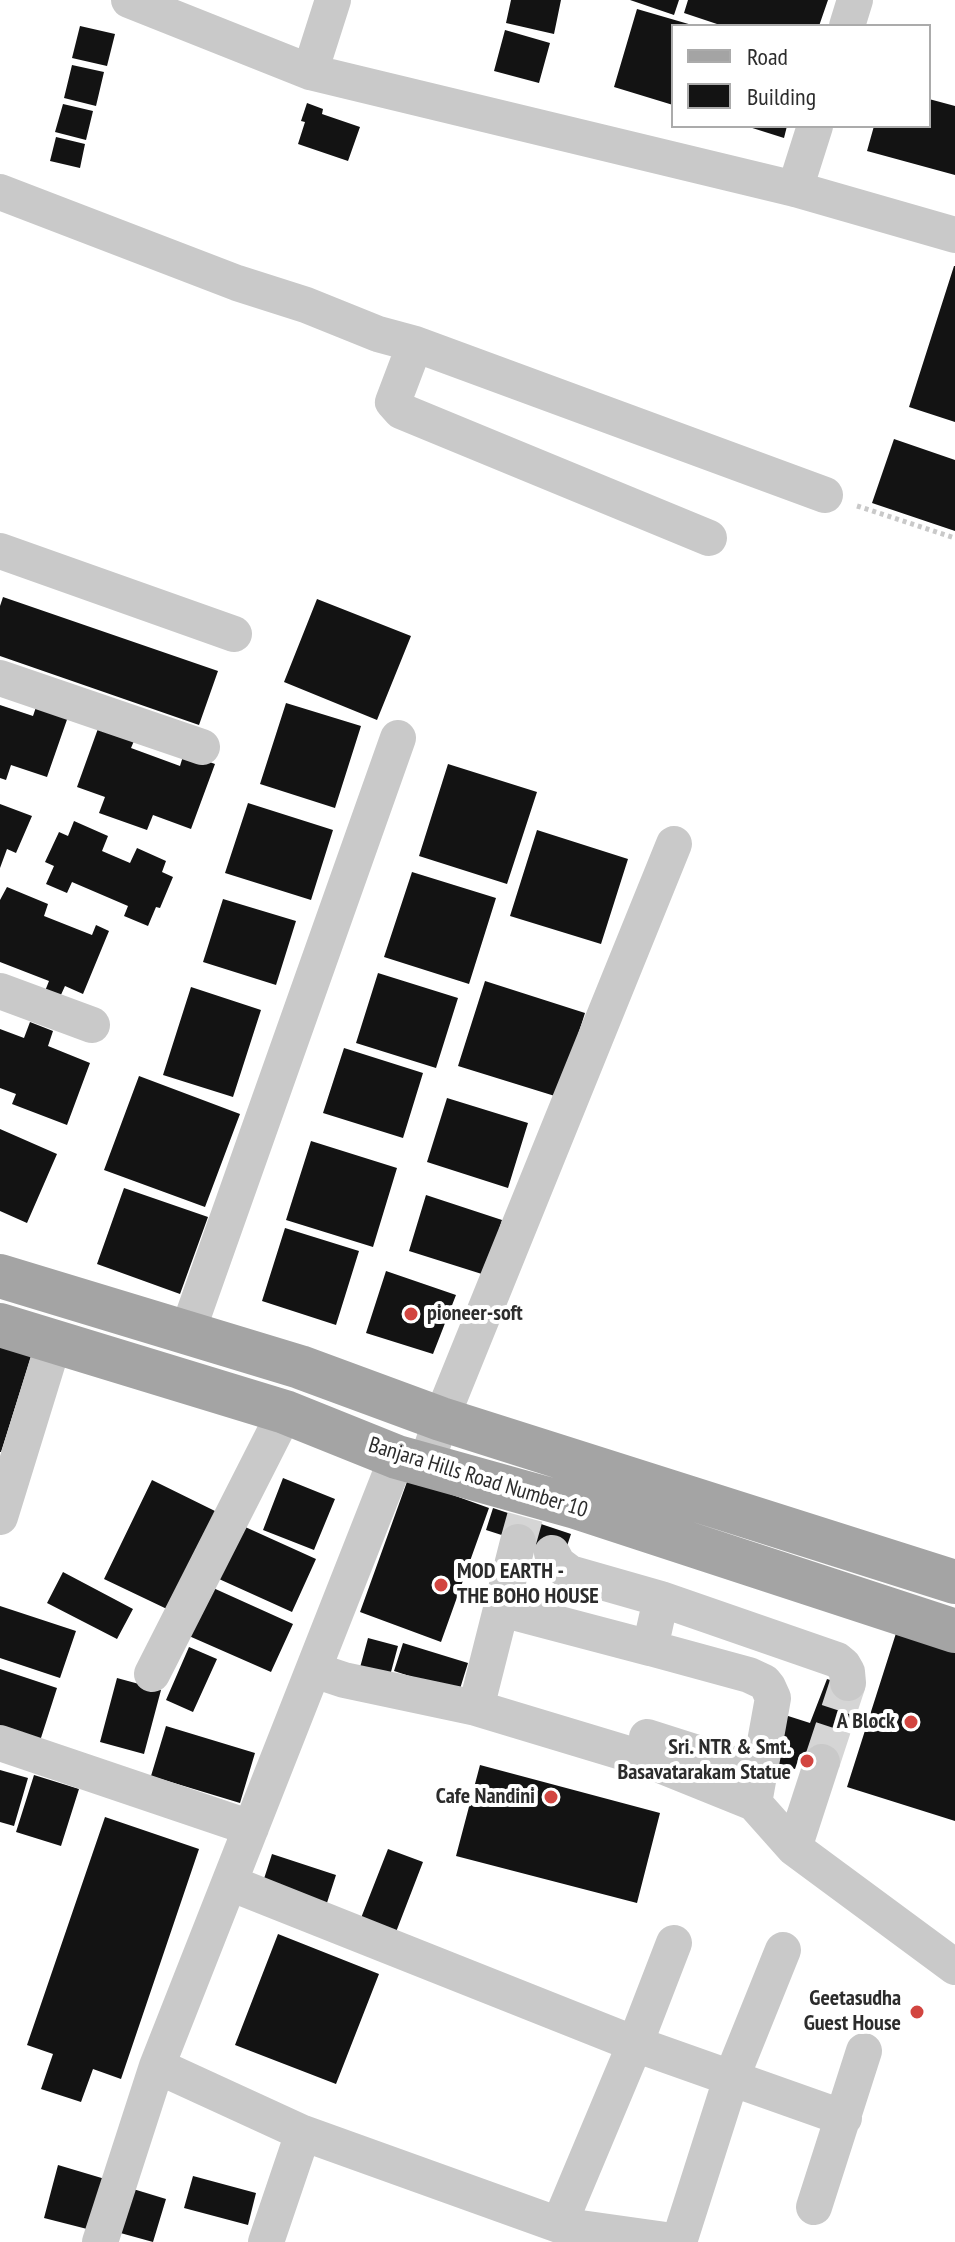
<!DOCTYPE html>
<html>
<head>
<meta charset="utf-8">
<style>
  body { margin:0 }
  #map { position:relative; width:955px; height:2242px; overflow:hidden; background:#fff; font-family:"PT Sans Narrow",sans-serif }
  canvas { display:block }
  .legend { position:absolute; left:671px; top:24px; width:260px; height:104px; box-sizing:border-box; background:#fff; border:2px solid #ababab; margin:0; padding:10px 14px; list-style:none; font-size:24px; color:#2c2c2c }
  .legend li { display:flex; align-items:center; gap:16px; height:40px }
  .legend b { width:40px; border:2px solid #ababab }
</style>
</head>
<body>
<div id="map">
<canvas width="955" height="2242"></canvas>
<ul class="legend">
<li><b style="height:10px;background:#a4a4a4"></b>Road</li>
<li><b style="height:22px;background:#131313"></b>Building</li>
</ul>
</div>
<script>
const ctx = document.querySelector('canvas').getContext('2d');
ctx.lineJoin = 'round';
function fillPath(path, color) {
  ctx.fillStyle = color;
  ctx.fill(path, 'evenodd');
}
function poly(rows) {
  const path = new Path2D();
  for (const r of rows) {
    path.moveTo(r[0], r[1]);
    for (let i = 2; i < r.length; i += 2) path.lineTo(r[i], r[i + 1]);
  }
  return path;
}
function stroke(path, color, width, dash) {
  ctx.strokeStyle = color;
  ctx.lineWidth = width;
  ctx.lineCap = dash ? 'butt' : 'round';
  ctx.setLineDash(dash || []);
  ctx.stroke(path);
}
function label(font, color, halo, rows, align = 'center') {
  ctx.font = font + ' "PT Sans Narrow",sans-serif';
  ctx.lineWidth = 8;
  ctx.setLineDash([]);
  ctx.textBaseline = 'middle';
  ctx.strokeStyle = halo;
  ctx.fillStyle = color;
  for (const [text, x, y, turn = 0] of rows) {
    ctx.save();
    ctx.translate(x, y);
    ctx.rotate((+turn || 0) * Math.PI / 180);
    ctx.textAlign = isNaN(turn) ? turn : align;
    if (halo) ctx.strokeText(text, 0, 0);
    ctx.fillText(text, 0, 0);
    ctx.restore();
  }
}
fillPath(poly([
  [511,0,561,0,554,34,506,23],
  [630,0,679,0,674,15],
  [688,0,828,0,819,26,723,26,684,13],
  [637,9,692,25,673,26,673,105,614,87],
  [80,26,115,34,107,66,72,58],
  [505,30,550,43,539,83,494,71],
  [72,65,104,72,96,106,64,98],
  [929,99,955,106,955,175,867,151,874,126,929,126],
  [307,103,323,109,322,114,360,127,348,161,298,144,305,122,301,121],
  [63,104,93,111,86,140,55,132],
  [746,126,787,126,784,138],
  [56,137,85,144,80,168,50,161],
  [954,266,955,266,955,422,909,407],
  [894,439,955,460,955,531,872,503],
  [3,597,218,671,199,725,0,656,0,606],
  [317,599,411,636,377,720,284,682],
  [38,701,70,711,47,777,11,765,6,780,0,778,0,705,33,716],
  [286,703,361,726,335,808,260,784],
  [100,723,136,736,131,748,180,766,184,753,215,764,191,829,153,815,147,830,99,813,105,797,77,787],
  [448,764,537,792,507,884,419,856],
  [248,803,333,830,311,900,225,873],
  [0,804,32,816,16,853,7,849,0,868],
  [74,821,108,836,102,851,130,863,137,848,166,861,162,872,173,877,160,908,156,907,148,926,124,916,128,906,72,882,67,893,46,884,54,866,45,862,59,832,68,836],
  [537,830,628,859,601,944,510,916],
  [412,872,496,898,469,984,384,957],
  [7,887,48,904,44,916,92,935,96,925,109,931,83,994,65,986,60,997,45,991,49,981,0,962,0,900],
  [223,899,296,921,276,985,203,962],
  [378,973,458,998,436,1068,356,1043],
  [485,981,585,1013,558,1097,458,1066],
  [191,987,261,1010,233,1097,163,1075],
  [30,1022,53,1031,48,1046,90,1063,67,1125,12,1104,16,1094,0,1088,0,1029,24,1038],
  [344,1048,423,1073,403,1138,323,1113],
  [139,1076,240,1114,205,1207,104,1170],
  [447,1098,528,1123,508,1188,427,1162],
  [0,1129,57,1154,27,1223,0,1211],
  [311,1141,397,1168,373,1247,286,1220],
  [124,1188,208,1217,180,1294,97,1264],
  [426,1195,502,1220,485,1275,409,1251],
  [285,1228,359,1251,336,1325,262,1301],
  [386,1271,456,1295,433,1354,366,1333],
  [0,1333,35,1344,1,1452,0,1452],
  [283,1478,335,1499,314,1550,263,1530],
  [408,1479,489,1508,441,1642,360,1612],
  [152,1480,217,1512,169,1610,104,1579],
  [493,1508,571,1534,564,1555,486,1530],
  [243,1526,316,1559,292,1612,219,1579],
  [63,1572,133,1609,117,1639,47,1603],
  [211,1587,293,1624,271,1672,189,1636],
  [0,1606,76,1631,60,1678,0,1658],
  [898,1627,955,1645,955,1821,847,1787],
  [368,1638,398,1646,388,1683,358,1675],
  [403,1643,468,1663,459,1692,394,1671],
  [189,1647,217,1659,193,1712,166,1700],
  [0,1669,57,1688,40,1741,0,1728],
  [117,1678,161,1690,144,1754,100,1742],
  [827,1679,860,1689,833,1764,800,1754,795,1769,769,1763,785,1715,810,1723],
  [166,1726,255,1753,240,1803,151,1776],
  [480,1765,660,1813,637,1903,456,1856],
  [0,1770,28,1778,14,1826,0,1822],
  [34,1775,79,1789,61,1846,16,1832],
  [105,1817,199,1849,121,2079,93,2069,81,2102,41,2089,53,2054,27,2045],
  [388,1849,423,1862,396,1932,361,1918],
  [272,1854,336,1875,325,1909,261,1888],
  [278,1934,379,1974,336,2084,235,2045],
  [58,2165,105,2179,91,2230,44,2218],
  [193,2176,256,2193,248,2225,184,2208],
  [120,2185,166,2199,153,2242,106,2229]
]), '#131313');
stroke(poly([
  [518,1542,525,1517],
  [822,1762,848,1683]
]), '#d5d5d5', 36, [36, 18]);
stroke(poly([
  [857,506,955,538]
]), '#c9c9c9', 5, [4, 4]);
stroke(poly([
  [129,0,310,72,795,189,955,235],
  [847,26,855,0],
  [310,72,333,0],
  [795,189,815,126],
  [0,192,237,283,306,305,378,334,415,344,825,495],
  [415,344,393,402,401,411,709,538],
  [0,551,234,634],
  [0,678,202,747],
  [0,991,92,1025],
  [187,1333,398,738],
  [426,1465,441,1419,674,844],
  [0,1517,54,1342],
  [552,1553,558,1564,570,1573,661,1599,837,1660,843,1665,847,1672,848,1683],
  [661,1599,650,1648,749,1675,764,1682,768,1687,773,1698,754,1803],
  [502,1609,650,1648],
  [314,1670,344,1680,476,1708,645,1759,754,1803,794,1848,955,1967],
  [152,1674,285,1412],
  [476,1708,518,1542],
  [647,1737,760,1773],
  [0,1743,251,1828],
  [794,1848,822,1762],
  [230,1883,635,2044,844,2118],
  [157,2066,303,2133,559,2225,680,2242],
  [814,2207,864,2051],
  [559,2225,635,2044,674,1943],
  [100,2242,157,2066,397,1457],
  [266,2242,303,2133],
  [679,2242,731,2079,783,1950]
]), '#c9c9c9', 36);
stroke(poly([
  [0,1276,300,1367,441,1419,955,1582],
  [0,1325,285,1412,397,1457,576,1507,955,1631]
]), '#a4a4a4', 44);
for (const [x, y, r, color] of [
  [411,1314,8,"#d24540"],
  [441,1585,8,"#d24540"],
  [911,1722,8,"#d24540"],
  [807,1761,8,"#d24540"],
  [551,1797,8,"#d24540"],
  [917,2012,8,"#d24540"]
]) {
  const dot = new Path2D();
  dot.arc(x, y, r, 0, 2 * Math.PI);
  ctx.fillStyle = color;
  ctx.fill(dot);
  stroke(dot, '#fff', 3);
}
label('bold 22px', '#2c2c2c', '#fff', [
  ["pioneer-soft",427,1314,"left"],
  ["MOD EARTH -",457,1572,"left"],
  ["THE BOHO HOUSE",457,1597,"left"],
  ["A Block",895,1722],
  ["Sri. NTR & Smt.",791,1748],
  ["Basavatarakam Statue",791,1773],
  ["Cafe Nandini",535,1797],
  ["Geetasudha",901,1999],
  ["Guest House",901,2024]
], 'right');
label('22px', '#2c2c2c', '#fff', [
  ["Banjara Hills Road Number 10",478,1478,17]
]);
</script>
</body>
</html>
